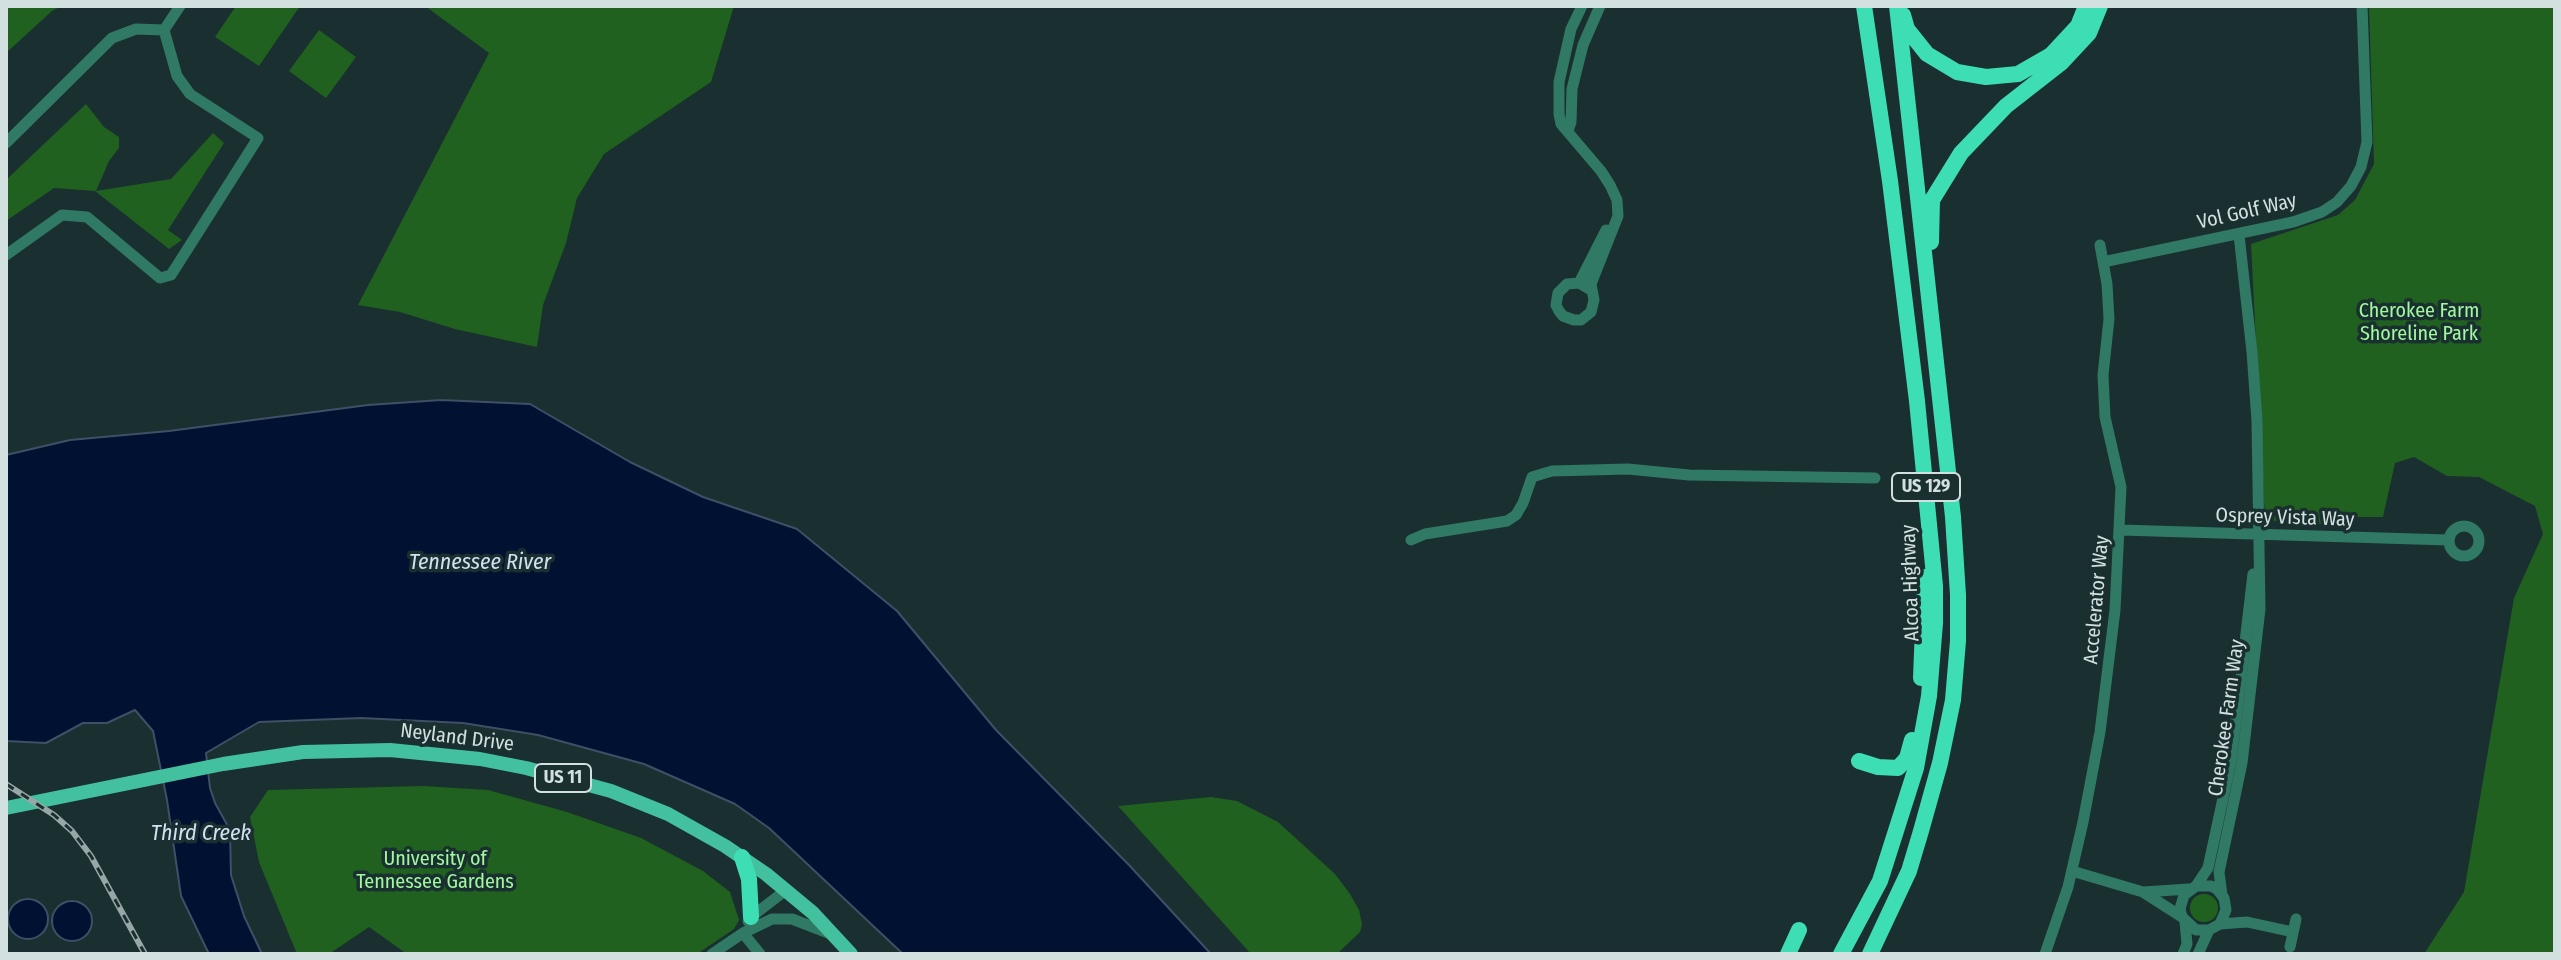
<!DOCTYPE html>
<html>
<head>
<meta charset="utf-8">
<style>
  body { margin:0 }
  #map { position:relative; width:2561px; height:960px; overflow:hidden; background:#1a2f30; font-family:"Fira Sans Condensed",sans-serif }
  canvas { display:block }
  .frame { position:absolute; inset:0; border:8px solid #d3e0e0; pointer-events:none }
</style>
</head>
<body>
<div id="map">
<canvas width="2561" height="960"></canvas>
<div class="frame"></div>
</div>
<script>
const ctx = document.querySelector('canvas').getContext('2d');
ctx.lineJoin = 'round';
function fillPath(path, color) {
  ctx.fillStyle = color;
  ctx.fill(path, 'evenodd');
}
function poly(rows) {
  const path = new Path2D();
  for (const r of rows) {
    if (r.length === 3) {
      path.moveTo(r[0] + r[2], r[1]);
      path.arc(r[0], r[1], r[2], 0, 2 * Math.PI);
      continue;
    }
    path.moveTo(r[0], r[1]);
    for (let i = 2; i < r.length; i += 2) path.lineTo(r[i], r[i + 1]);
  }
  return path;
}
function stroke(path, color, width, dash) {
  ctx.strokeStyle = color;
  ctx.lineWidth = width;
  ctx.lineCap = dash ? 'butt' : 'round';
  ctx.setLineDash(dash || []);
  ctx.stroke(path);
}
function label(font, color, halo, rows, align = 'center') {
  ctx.font = font + ' "Fira Sans Condensed",sans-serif';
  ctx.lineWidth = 7;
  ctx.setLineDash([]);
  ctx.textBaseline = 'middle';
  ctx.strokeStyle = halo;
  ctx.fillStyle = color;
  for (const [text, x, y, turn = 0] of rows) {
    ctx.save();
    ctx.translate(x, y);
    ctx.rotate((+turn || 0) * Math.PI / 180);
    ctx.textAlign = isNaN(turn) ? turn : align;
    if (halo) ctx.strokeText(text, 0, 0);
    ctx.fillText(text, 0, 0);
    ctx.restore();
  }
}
fillPath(poly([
  [6,6,62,6,52,11,6,53],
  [236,6,300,6,259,66,215,37],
  [425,6,734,6,711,82,604,154,577,198,566,243,543,305,537,347,455,329,400,312,358,305,489,53],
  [2369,6,2555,6,2555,954,2424,954,2464,892,2514,598,2543,534,2535,506,2479,477,2447,476,2414,457,2395,463,2383,517,2345,517,2334,525,2265,520,2251,244,2338,215,2355,200,2374,164],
  [319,30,356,57,326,98,289,71],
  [86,104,104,127,119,137,119,148,109,161,96,191,171,179,213,133,224,143,168,230,182,240,169,249,95,191,54,188,6,221,6,180],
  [423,786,488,790,567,812,641,838,703,871,730,892,739,920,734,929,697,954,407,954,369,927,329,954,297,954,259,862,250,817,268,790],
  [1211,797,1237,801,1278,822,1335,874,1350,894,1359,910,1362,924,1360,932,1337,954,1251,954,1118,806],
  [2204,908,14]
]), '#206120');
const water = poly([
  [441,400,530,404,630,462,703,497,797,529,897,611,996,730,1129,865,1211,954,903,954,769,828,735,804,644,764,538,735,463,723,361,718,259,722,206,753,210,788,215,803,230,830,231,875,244,916,262,954,209,954,181,896,167,800,153,731,135,710,107,723,83,723,46,743,6,741,6,455,70,440,169,431,368,405,441,400],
  [28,919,20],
  [72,921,20]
]);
fillPath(water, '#001132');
stroke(water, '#3f4f66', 2);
stroke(poly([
  [1582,6,1571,29,1559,82,1559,114,1561,124,1601,171,1610,185,1617,200,1618,216,1591,284,1594,300,1591,312,1581,320,1574,320,1563,316,1559,311,1556,305,1558,293,1567,284,1579,283,1591,290],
  [164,30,180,6],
  [1568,131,1571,122,1572,89,1583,45,1600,6],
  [6,143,112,38,136,29,164,30],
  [6,255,62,215,87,217,160,278,171,275,258,138,190,94,177,76,164,30],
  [2103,262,2293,222,2322,212,2337,202,2351,186,2361,167,2367,142,2362,6],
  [1579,283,1606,230],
  [2464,541,15],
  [2121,530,2448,540],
  [1411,540,1425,534,1507,521,1516,515,1523,503,1532,477,1552,471,1628,469,1689,475,1875,478],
  [2072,871,2143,892,2189,889],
  [2196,886,2208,868,2231,761,2253,574],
  [2143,892,2182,917],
  [2222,895,2219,872,2242,763,2260,609,2257,421,2252,352,2239,235],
  [748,921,751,917,786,890],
  [2220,924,2226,910,2224,898,2217,889,2211,886,2196,886,2184,895,2180,909,2182,917,2196,930,2209,930,2220,924,2247,922,2293,932],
  [743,933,760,954],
  [2290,947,2296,919],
  [712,954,743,933,772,919,792,919,831,934],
  [2045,954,2068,887,2083,822,2100,732,2115,610,2121,487,2105,417,2103,375,2109,319,2107,284,2100,245],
  [2183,954,2187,944,2185,922],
  [2198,954,2209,930]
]), '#307964', 11);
stroke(poly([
  [6,808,223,764,303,752,390,750,480,759,526,768,611,791,668,814,725,846,766,874,813,913,851,954]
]), '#43c19f', 14);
stroke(poly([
  [1903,15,1907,29,1927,54,1957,72,1986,77,2018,74,2051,55,2078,26,2086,6],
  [1931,242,1932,200,1961,153,2006,106,2061,63,2089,33,2100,6],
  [1921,678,1925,577],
  [1859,761,1878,767,1898,768,1907,758,1912,740],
  [742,857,749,879,751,917],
  [1788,954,1799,930],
  [1841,954,1880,881,1916,768,1929,696,1935,623,1935,586,1917,401,1890,181,1864,6],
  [1870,954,1909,871,1921,831,1940,763,1953,700,1958,641,1958,595,1953,517,1897,6]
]), '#3edeb5', 16);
const rail = poly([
  [6,784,54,815,72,831,91,856,145,954]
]);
stroke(rail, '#97a6a7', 6);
stroke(rail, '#1a2f30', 3, [9]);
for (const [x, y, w] of [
  [1926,487,68],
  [563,778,56]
]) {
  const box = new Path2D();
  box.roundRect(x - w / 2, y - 14, w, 28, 6);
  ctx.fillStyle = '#1a2f30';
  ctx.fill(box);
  stroke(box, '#d3e0e0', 2);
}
label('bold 18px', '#d3e0e0', null, [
  ["US 129",1926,487],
  ["US 11",563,778]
]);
label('20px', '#d3e0e0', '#1a2f30', [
  ["Vol Golf Way",2247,212,-13],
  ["Osprey Vista Way",2285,518,2],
  ["Alcoa Highway",1911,583,-92],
  ["Accelerator Way",2097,600,-85],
  ["Cherokee Farm Way",2227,718,-82],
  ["Neyland Drive",457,738,7]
]);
label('20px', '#a1f89d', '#1a2f30', [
  ["Cherokee Farm",2419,311],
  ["Shoreline Park",2419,334],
  ["University of",435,859],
  ["Tennessee Gardens",435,882]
]);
label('italic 22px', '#d2e0f2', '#1a2f30', [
  ["Tennessee River",480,563],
  ["Third Creek",201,834]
]);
</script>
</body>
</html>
